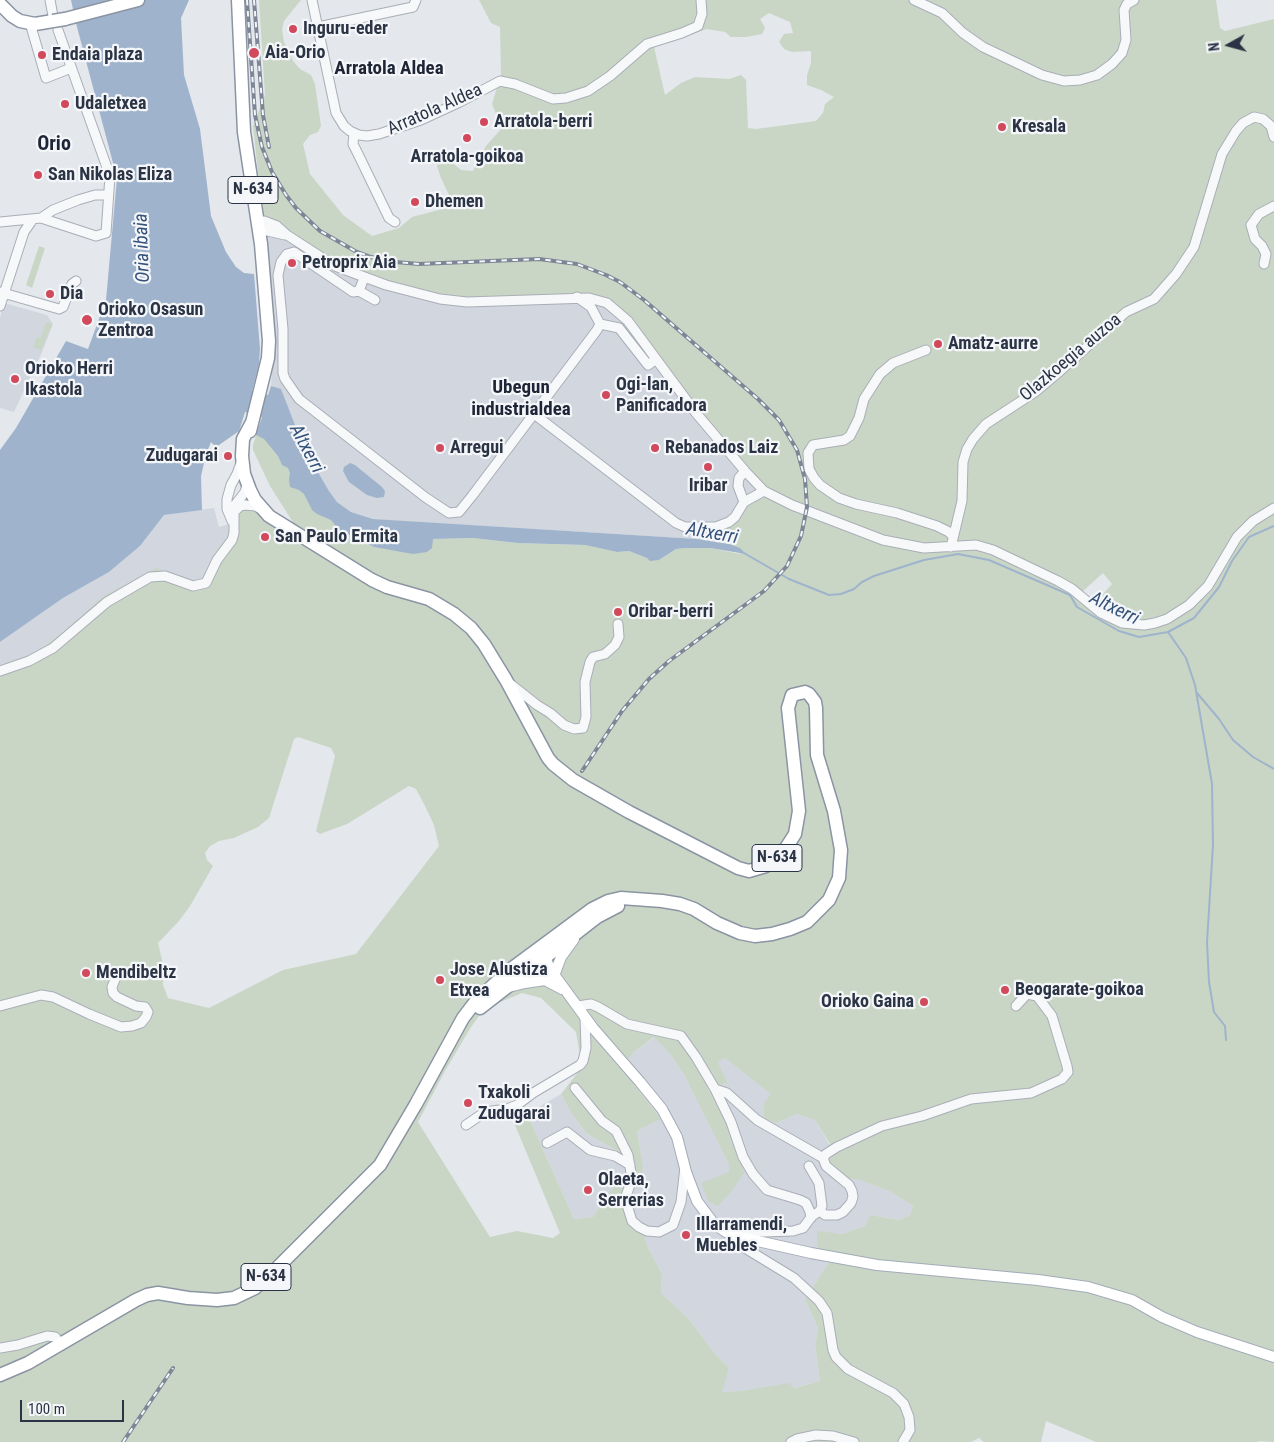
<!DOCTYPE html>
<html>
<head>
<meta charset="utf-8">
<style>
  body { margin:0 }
  #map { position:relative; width:1274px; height:1442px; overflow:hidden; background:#e4e7ec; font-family:"Roboto Condensed",sans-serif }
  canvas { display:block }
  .north { position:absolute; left:1204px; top:20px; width:50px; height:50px; -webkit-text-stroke:4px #f4f6f9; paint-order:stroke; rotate:263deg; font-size:14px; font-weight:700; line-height:20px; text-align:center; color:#2b3445 }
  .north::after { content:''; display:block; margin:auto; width:18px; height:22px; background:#2b3445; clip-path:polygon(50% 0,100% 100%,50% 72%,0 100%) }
  .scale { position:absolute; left:20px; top:1400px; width:104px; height:22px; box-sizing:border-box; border:2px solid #2b3445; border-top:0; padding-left:6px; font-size:15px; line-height:18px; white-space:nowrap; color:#2b3445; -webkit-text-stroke:4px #f4f6f9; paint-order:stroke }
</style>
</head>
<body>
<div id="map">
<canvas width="1274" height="1442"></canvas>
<div class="north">N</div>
<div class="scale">100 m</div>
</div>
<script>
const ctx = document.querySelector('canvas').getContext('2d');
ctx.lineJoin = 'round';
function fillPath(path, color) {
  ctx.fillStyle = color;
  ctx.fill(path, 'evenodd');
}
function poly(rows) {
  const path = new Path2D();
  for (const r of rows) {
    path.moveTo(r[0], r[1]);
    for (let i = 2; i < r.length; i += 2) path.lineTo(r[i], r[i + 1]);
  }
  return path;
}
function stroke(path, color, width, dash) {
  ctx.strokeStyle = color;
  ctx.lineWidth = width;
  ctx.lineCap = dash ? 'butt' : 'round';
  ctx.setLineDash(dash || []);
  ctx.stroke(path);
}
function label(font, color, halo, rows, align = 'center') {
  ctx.font = font + ' "Roboto Condensed",sans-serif';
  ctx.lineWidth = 4.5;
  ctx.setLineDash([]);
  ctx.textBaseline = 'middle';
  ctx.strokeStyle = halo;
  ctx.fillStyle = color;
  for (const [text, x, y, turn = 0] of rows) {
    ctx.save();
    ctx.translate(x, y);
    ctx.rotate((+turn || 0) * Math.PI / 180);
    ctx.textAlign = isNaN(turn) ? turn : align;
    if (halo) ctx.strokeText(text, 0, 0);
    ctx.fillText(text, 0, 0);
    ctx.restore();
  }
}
fillPath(poly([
  [265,219,606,306,618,315,752,484,756,492,755,499,733,524,697,539,400,521,373,519,351,512,337,502,329,491,304,448,281,390,271,386,274,346],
  [4,303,47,315,53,324,43,350,14,412,0,408,0,318],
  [214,508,219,527,229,524,230,529,228,536,217,549,204,580,68,628,30,657,0,666,0,642,63,598,109,572,140,546,164,515],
  [655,1037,670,1054,685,1076,702,1108,729,1164,731,1192,728,1124,707,1087,728,1083,718,1062,725,1058,772,1094,776,1123,797,1114,815,1120,849,1179,861,1180,891,1192,913,1206,910,1215,900,1220,872,1215,865,1226,842,1234,817,1232,829,1262,805,1299,818,1328,815,1346,820,1381,793,1388,721,1392,729,1368,715,1354,689,1319,661,1293,662,1274,648,1248,644,1235,630,1223,621,1206,623,1191,607,1195,593,1217,574,1219,527,1114,561,1094,573,1116,587,1134,643,1165,637,1131,661,1119,622,1068,633,1053]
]), '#d2d6de');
fillPath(poly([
  [259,0,301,0,284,21,282,30,284,42,293,61,300,69,311,75,315,84,321,126,318,132,310,135,303,144,310,174,343,215,372,236,399,228,412,217,454,206,441,178,437,166,438,162,448,159,461,170,473,171,486,146,502,128,492,104,501,74,500,27,491,23,479,0,1216,0,1220,28,1225,31,1274,19,1274,1442,1259,1441,1257,1442,1096,1442,1046,1421,1041,1442,984,1442,979,1438,971,1442,0,1442,0,666,30,657,68,628,104,596,157,568,186,581,196,582,204,580,217,549,228,536,230,529,229,524,239,510,245,507,294,524,270,486,253,450,253,445,262,417,245,412,239,431,216,447,211,442,206,454,201,476,207,405,263,413,345,532,374,547,388,549,433,539,473,538,517,543,585,545,617,552,629,551,647,558,659,560,676,549,685,548,710,548,740,554,729,544,697,539,733,524,740,516,756,492,752,484,627,326,606,306,591,302,448,304,407,293,357,279,326,265,265,219,260,189,253,126,265,95],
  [769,13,790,22,793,33,784,34,779,42,784,49,792,52,811,51,811,63,807,75,807,85,821,90,834,97,825,104,823,113,816,121,756,129,748,128,746,80,741,75,729,79,695,77,681,83,665,95,654,47,707,29,725,32,731,37,746,37,762,34,765,28,760,19],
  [1103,573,1112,584,1096,602,1082,592],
  [298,737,331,748,335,756,316,831,320,834,347,824,409,786,416,789,425,806,434,825,439,846,356,954,283,970,209,1008,168,998,163,985,163,964,158,943,179,921,190,906,213,866,207,860,205,853,210,846,219,841,234,838,258,827,269,818,294,739],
  [522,993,541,998,576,1032,582,1067,561,1094,573,1116,587,1134,623,1154,627,1182,640,1185,643,1165,637,1131,661,1119,622,1068,633,1053,654,1037,670,1054,685,1076,729,1164,729,1172,701,1183,708,1201,718,1206,731,1192,744,1173,728,1124,707,1087,728,1083,718,1062,725,1058,771,1094,764,1104,764,1118,776,1123,797,1114,815,1120,830,1144,825,1150,827,1161,849,1179,861,1180,891,1192,913,1206,910,1215,900,1220,871,1215,865,1226,842,1234,817,1231,817,1249,829,1262,805,1299,818,1328,815,1346,820,1381,794,1388,789,1383,742,1391,722,1392,729,1368,715,1354,689,1319,661,1293,662,1274,648,1248,644,1235,630,1223,621,1206,623,1191,617,1184,607,1195,593,1217,574,1219,527,1114,518,1116,515,1125,560,1233,553,1238,517,1231,490,1237,418,1122,445,1071,471,1027,484,1009],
  [39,246,45,248,32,288,26,285],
  [46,322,52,324,41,350,33,347,37,337,41,338]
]), '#c9d6c5');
fillPath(poly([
  [71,0,189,0,181,18,184,75,200,129,211,216,226,252,236,267,244,273,254,274,260,349,259,364,252,391,268,395,271,386,281,389,304,448,329,491,337,502,351,512,373,519,697,539,729,544,740,548,746,554,710,548,685,548,676,549,659,560,650,561,647,558,629,551,617,552,585,545,517,543,473,538,433,539,432,548,427,552,413,554,374,547,339,530,331,520,317,514,312,510,304,494,299,490,290,487,289,480,290,473,288,468,282,465,278,456,264,439,256,435,262,417,245,412,239,431,216,447,211,442,206,454,201,476,202,510,164,515,140,546,109,572,63,598,0,642,0,450,16,428,66,341,88,349,106,300,117,178,77,27],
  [350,463,355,465,382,487,385,491,384,497,377,498,367,495,349,482,343,471,344,467]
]), '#9fb4cc');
stroke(poly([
  [744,553,789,579,829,595,841,594,854,589,862,582,874,576,924,560,958,554,989,560,1070,595,1077,607,1119,631,1139,637,1168,632,1194,618,1219,587,1232,561,1249,537,1274,526],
  [1168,632,1186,658,1195,685,1212,784,1213,845,1207,942,1209,982,1214,1012,1225,1026,1226,1040],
  [1197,693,1219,719,1233,740,1253,757,1274,769]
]), '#9fb4cc', 2);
const minor = poly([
  [50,0,53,16],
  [312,0,336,113,344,126,350,131,359,135,367,136,379,134,421,120,460,102,500,81,515,84,553,99,566,98,588,91,610,76,647,44,682,33,698,26,702,14,701,0],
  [914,0,942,13,963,33,983,47,1042,75,1064,81,1080,80,1097,75,1112,64,1122,53,1126,40,1124,10,1127,4,1134,0],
  [30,23,46,78,71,68],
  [318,27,413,7,416,0],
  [354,133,353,144,359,156,389,218,395,222],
  [41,218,96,236,106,233,110,176,58,30],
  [258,221,264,221,277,226,287,235,335,266,386,285,440,299,467,302,589,298,607,303,628,321,696,413,745,471,764,491,792,505,883,540,924,548,976,545,993,550,1058,581,1072,589,1101,613,1122,623,1144,625,1155,623,1167,619,1189,605,1208,586,1237,537,1253,521,1274,508],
  [0,222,41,218,53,210,78,200,95,195,108,195],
  [259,229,285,235],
  [1264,264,1266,254,1262,246,1255,239,1251,225,1259,214,1274,206],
  [364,278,359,291,353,292,294,252,287,254,281,262,278,275,283,329,283,373,285,379,299,399,425,497,449,513,459,512,472,496,597,330,600,324,591,307,577,297],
  [359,291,375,300],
  [0,292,59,309,63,307,72,284,76,281],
  [0,306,24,232,33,219],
  [600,324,619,328,648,365,655,360],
  [926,350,893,363,880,374,864,399,859,418,850,436,844,440,813,445,808,453,809,469,814,478,820,485,839,498,856,504,897,513,937,526,949,532,953,536],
  [534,414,676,523,685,527,716,527,729,522,735,517,744,502,764,491],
  [744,502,738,486,739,478,745,471],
  [234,512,235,505,245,492,248,481],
  [232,521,227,509,227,499,231,485,237,474,241,463],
  [951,547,962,501,963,462,967,449,973,439,986,424,1035,392,1060,371,1126,312,1154,299,1176,274,1194,247,1222,154,1236,131,1243,123,1254,117,1263,119,1271,126,1274,137],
  [0,671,29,661,53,648,107,602,150,577,165,576,193,586,206,583,217,560,232,540,234,533,234,512,240,506,245,505,255,506,261,509],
  [508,682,537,705,550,713,564,725,574,729,583,728,586,717,585,682,590,662,593,657,605,654,615,645,619,637,618,624],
  [0,1006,41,995,53,997,89,1014,121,1027,132,1026,141,1023,146,1017,148,1012,145,1007,136,1006,117,997,113,993,112,987,116,977],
  [578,1006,591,1004,598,1007,627,1024,681,1036,696,1057,715,1089,731,1122,743,1157,753,1174,767,1190,800,1200,806,1203,810,1212,811,1218],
  [575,1088,602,1121,616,1131,628,1155,632,1179,626,1196,627,1205,632,1221,639,1227,647,1231,659,1232,673,1225,681,1202,685,1167],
  [715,1089,727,1093,757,1120,818,1155,823,1158,826,1166,849,1185,852,1191,853,1197,851,1203,843,1212,837,1215,825,1215,820,1211],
  [466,1125,485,1112,507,1109,517,1105,533,1093,580,1065,583,1061,586,1048,585,1017],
  [547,1143,567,1132,590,1150,615,1156,630,1165],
  [823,1158,826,1154,837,1147,882,1126,922,1116,971,1099,1031,1093,1062,1079,1068,1072,1067,1066,1052,1016,1037,996,1027,994,1016,1006],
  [715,1224,743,1230,763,1232,793,1231,803,1228,812,1216,820,1211,822,1206,819,1183,809,1166],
  [733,1234,740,1245,794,1278,819,1301,827,1313,833,1350,836,1357,848,1369,893,1393,904,1404,909,1417,910,1430,903,1442],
  [0,1348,18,1345,47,1336,55,1337,61,1344],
  [791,1442,797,1439,816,1435,833,1436,854,1442]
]);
const major = poly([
  [545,957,550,969,593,1028,640,1082,662,1109,677,1137,686,1172,697,1201,714,1224,726,1232,740,1237,811,1253,877,1265,1038,1280,1088,1287,1132,1300,1162,1317,1197,1332,1274,1357],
  [550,978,554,976,561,957,574,939],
  [509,987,525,983,545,980,562,989]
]);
const highway = poly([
  [238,0,244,132,261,244,269,341,268,358,250,431],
  [0,4,12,16,20,21,35,24,53,21],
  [65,19,138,0],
  [480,1008,597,917,618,906],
  [0,1375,28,1363,136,1300,147,1295,158,1293,188,1298,217,1300,234,1298,255,1288,274,1271,380,1165,416,1104,463,1018,476,1001,511,969,592,909,608,901,621,898,662,901,680,904,694,909,717,923,740,933,755,936,772,934,790,929,807,922,829,900,839,878,841,850,834,811,817,755,816,708,815,702,809,694,805,692,792,695,788,708,799,811,795,834,784,851,766,866,749,871,738,868,629,812,573,780,553,764,548,758,506,680,484,644,471,628,454,614,429,599,387,587,372,580,269,516,255,500,250,490,244,474,242,456,243,439,251,424]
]);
stroke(minor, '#a9aeb7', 11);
stroke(major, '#a3abb8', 12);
stroke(highway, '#8b94a3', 15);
stroke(minor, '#f7f8fa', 9);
stroke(major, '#fff', 10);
stroke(highway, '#fff', 12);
const rail = poly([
  [247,0,255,115,262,147,272,172,286,195,296,208,320,231,355,251,371,257,395,262,419,264,539,259,577,264,606,275,620,282,644,300,758,399,779,420,797,450,805,479,807,507,801,536,787,566,764,591,669,661,649,679,622,711,582,771],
  [254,0,263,115,269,147],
  [123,1442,173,1368]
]);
stroke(rail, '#7d8696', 4);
stroke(rail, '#f4f6f9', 2, [5.5]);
const highwayBridge = poly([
  [53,21,65,19]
]);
stroke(highwayBridge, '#8b94a3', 15, []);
stroke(highwayBridge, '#fff', 12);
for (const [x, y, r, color] of [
  [293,29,5,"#d1495b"],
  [254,53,6,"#d1495b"],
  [42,55,5,"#d1495b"],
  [65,104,5,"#d1495b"],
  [484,122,5,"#d1495b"],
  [1002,127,5,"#d1495b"],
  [467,138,5,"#d1495b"],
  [38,175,5,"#d1495b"],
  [415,202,5,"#d1495b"],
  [292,263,5,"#d1495b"],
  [50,294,5,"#d1495b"],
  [87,320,6,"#d1495b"],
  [938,344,5,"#d1495b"],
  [15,379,5,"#d1495b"],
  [606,395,5,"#d1495b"],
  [440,448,5,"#d1495b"],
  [655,448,5,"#d1495b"],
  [228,456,5,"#d1495b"],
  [708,467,5,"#d1495b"],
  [265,537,5,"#d1495b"],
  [618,612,5,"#d1495b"],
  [86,973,5,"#d1495b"],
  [440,980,5,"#d1495b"],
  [1005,990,5,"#d1495b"],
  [924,1002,5,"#d1495b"],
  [468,1103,5,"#d1495b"],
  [588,1190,5,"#d1495b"],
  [686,1235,5,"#d1495b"]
]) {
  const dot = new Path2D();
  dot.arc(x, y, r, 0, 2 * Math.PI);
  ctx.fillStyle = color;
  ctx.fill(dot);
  stroke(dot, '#f4f6f9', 2);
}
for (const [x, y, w] of [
  [253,190,50],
  [777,858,50],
  [266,1277,50]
]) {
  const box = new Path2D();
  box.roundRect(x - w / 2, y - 13.5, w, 27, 4);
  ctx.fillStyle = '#f4f6f9';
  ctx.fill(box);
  stroke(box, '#2b3445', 1);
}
label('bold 16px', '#2b3445', null, [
  ["N-634",253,190],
  ["N-634",777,858],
  ["N-634",266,1277]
]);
label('bold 18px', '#2b3445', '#f4f6f9', [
  ["Inguru-eder",303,29],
  ["Aia-Orio",265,53],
  ["Endaia plaza",52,55],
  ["Udaletxea",75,104],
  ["Arratola-berri",494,122],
  ["Kresala",1012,127],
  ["Arratola-goikoa",467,157,"center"],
  ["San Nikolas Eliza",48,175],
  ["Dhemen",425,202],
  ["Petroprix Aia",302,263],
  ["Dia",60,294],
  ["Orioko Osasun",98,310],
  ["Zentroa",98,331],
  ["Amatz-aurre",948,344],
  ["Orioko Herri",25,369],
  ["Ikastola",25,390],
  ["Ogi-lan,",616,385],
  ["Panificadora",616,406],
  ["Arregui",450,448],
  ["Rebanados Laiz",665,448],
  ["Zudugarai",218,456,"right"],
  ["Iribar",708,486,"center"],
  ["San Paulo Ermita",275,537],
  ["Oribar-berri",628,612],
  ["Jose Alustiza",450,970],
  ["Etxea",450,991],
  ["Mendibeltz",96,973],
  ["Beogarate-goikoa",1015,990],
  ["Orioko Gaina",914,1002,"right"],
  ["Txakoli",478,1093],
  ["Zudugarai",478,1114],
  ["Olaeta,",598,1180],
  ["Serrerias",598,1201],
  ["Illarramendi,",696,1225],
  ["Muebles",696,1246]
], 'left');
label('18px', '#2b3445', '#f4f6f9', [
  ["Arratola Aldea",435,110,-24],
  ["Olazkoegia auzoa",1071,358,-40]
]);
label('bold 19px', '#1d2536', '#f4f6f9', [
  ["Arratola Aldea",389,69],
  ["Ubegun",521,388],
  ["industrialdea",521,410]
]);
label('italic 19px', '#34527a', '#f4f6f9', [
  ["Oria ibaia",143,248,-92],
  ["Altxerri",306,449,62],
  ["Altxerri",712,534,10],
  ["Altxerri",1114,609,26]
]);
label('bold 20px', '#1d2536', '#f4f6f9', [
  ["Orio",54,145]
]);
</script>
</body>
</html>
